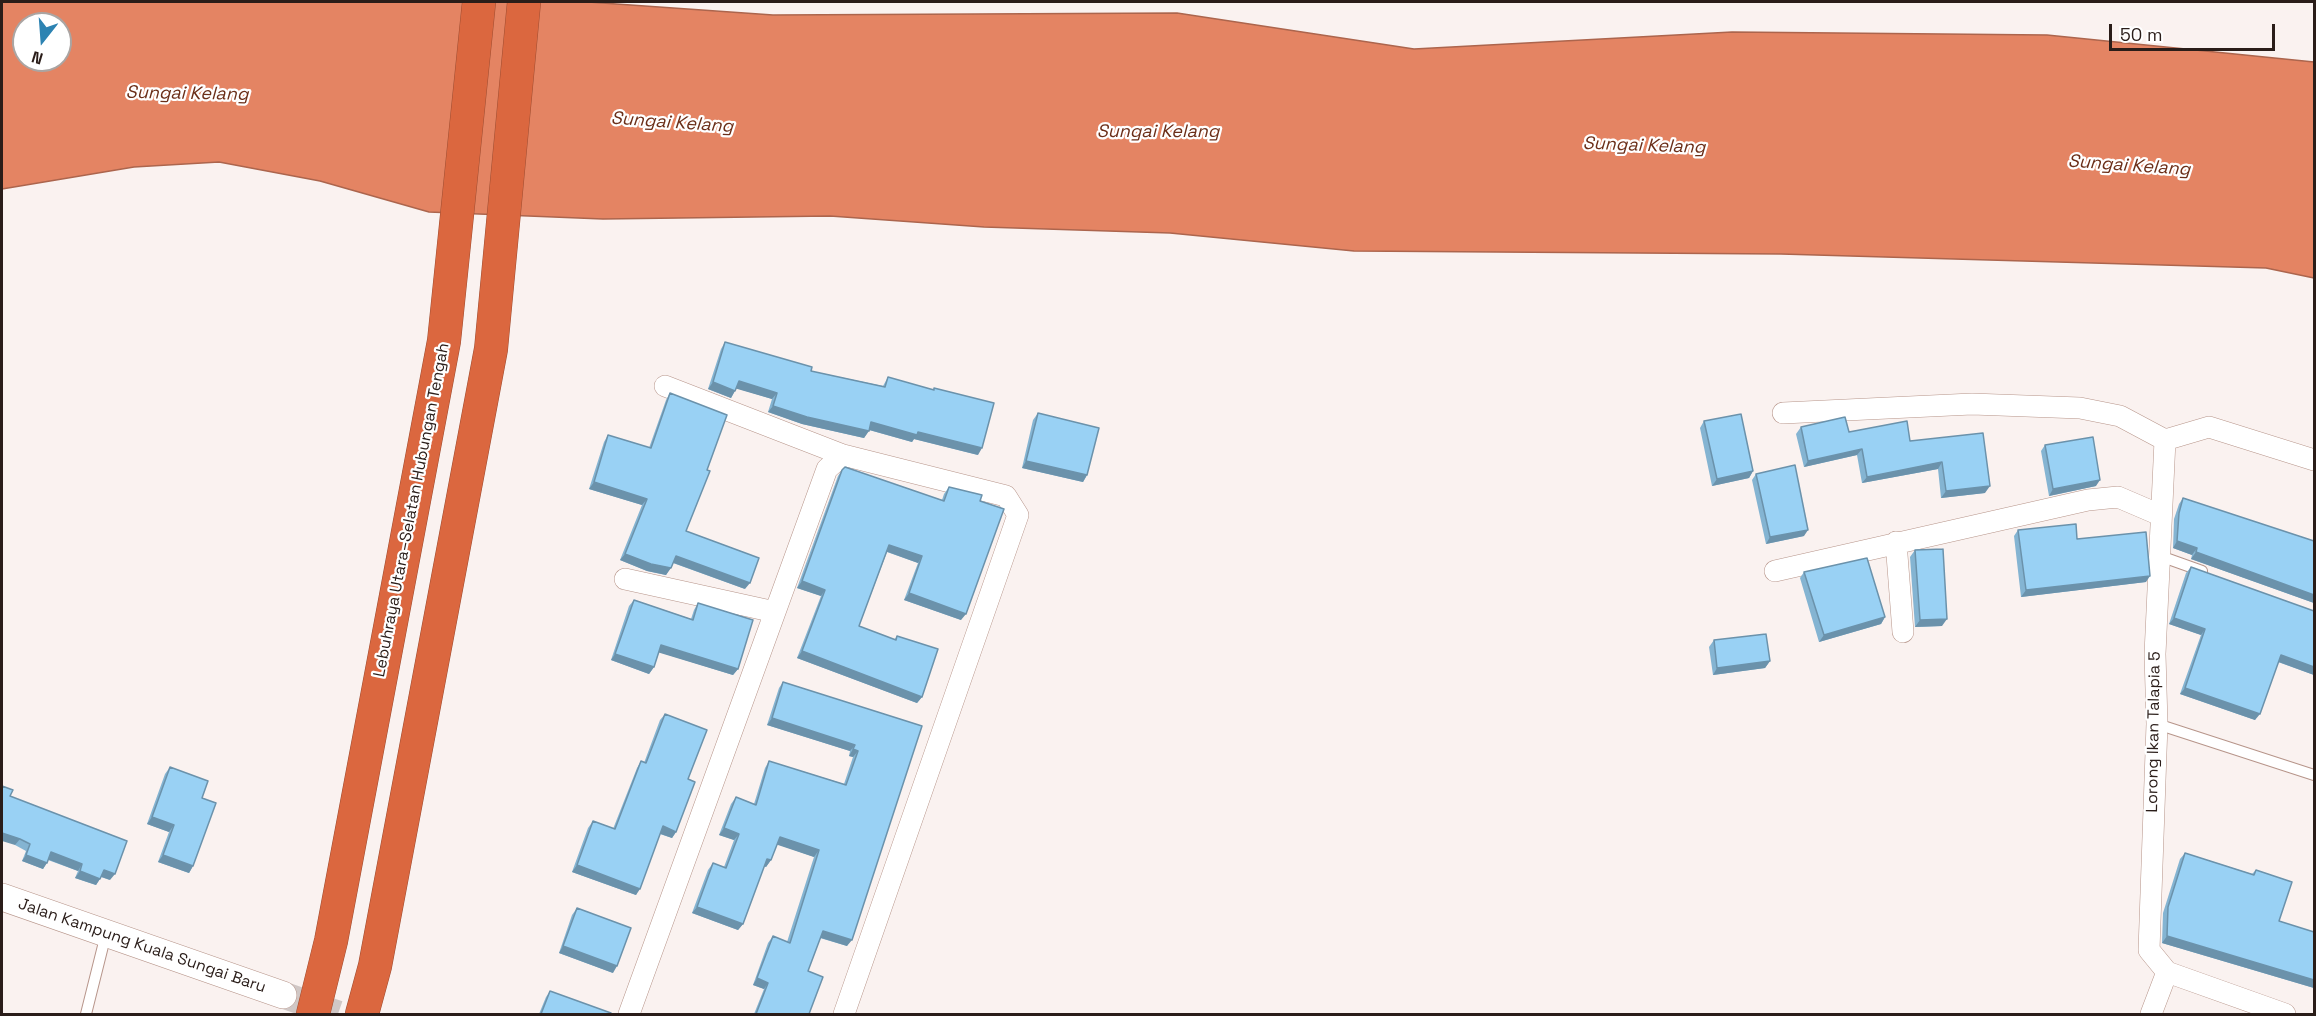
<!DOCTYPE html>
<html>
<head>
<meta charset="utf-8">
<style>
  body { margin:0 }
  #map { position:relative; width:2316px; height:1016px; overflow:hidden; background:#faf2f0; font-family:"Space Grotesk",sans-serif }
  canvas { display:block }
  .frame { position:absolute; inset:0; border:3px solid #2a1d19; pointer-events:none }
  .north { position:absolute; left:12px; top:12px; width:60px; height:60px; box-sizing:border-box; background:#fff; border:2px solid #aaa5a3; border-radius:50%; rotate:197deg; font-size:16px; font-weight:700; line-height:24px; text-align:center; color:#2a1d19 }
  .north::after { content:''; display:block; margin:auto; width:21px; height:27px; background:#2d83b2; clip-path:polygon(50% 0,100% 100%,50% 72%,0 100%) }
  .scale { position:absolute; left:2109px; top:24px; width:166px; height:27px; box-sizing:border-box; border:3px solid #2a1d19; border-top:0; padding-left:8px; font-size:18px; line-height:21px; white-space:nowrap; color:#2a1d19; -webkit-text-stroke:4px #fff; paint-order:stroke }
</style>
</head>
<body>
<div id="map">
<canvas width="2316" height="1016"></canvas>
<div class="frame"></div>
<div class="north">N</div>
<div class="scale">50 m</div>
</div>
<script>
const ctx = document.querySelector('canvas').getContext('2d');
ctx.lineJoin = 'round';
function fillPath(path, color) {
  ctx.fillStyle = color;
  ctx.fill(path, 'evenodd');
}
function poly(rows) {
  const path = new Path2D();
  for (const r of rows) {
    path.moveTo(r[0], r[1]);
    for (let i = 2; i < r.length; i += 2) path.lineTo(r[i], r[i + 1]);
  }
  return path;
}
function stroke(path, color, width, dash) {
  ctx.strokeStyle = color;
  ctx.lineWidth = width;
  ctx.lineCap = dash ? 'butt' : 'round';
  ctx.setLineDash(dash || []);
  ctx.stroke(path);
}
function label(font, color, halo, rows, align = 'center') {
  ctx.font = font + ' "Space Grotesk",sans-serif';
  ctx.lineWidth = 4.5;
  ctx.setLineDash([]);
  ctx.textBaseline = 'middle';
  ctx.strokeStyle = halo;
  ctx.fillStyle = color;
  for (const [text, x, y, turn = 0] of rows) {
    ctx.save();
    ctx.translate(x, y);
    ctx.rotate((+turn || 0) * Math.PI / 180);
    ctx.textAlign = isNaN(turn) ? turn : align;
    if (halo) ctx.strokeText(text, 0, 0);
    ctx.fillText(text, 0, 0);
    ctx.restore();
  }
}
const water = poly([
  [2,2,588,2,773,15,1177,13,1414,49,1732,32,2047,35,2314,62,2314,278,2266,268,1781,254,1354,251,1170,233,984,227,830,216,603,219,429,212,320,181,219,162,134,167,2,189,2,2],
  [24,24,60,24,60,60,24,60,24,24]
]);
fillPath(water, '#e48463');
stroke(water, '#ac654d', 1.5);
stroke(poly([
  [283,995,338,1014]
]), '#d0c7c5', 27, [27, 14]);
const service = poly([
  [2160,556,2202,571],
  [2157,724,2314,775],
  [86,1014,106,934]
]);
const minor = poly([
  [665,386,843,455],
  [1783,413,1972,404,2080,408,2120,416,2165,440],
  [2165,440,2155,654,2157,724,2149,950,2167,972,2285,1014],
  [2165,440,2209,427,2314,460],
  [1896,542,1903,632],
  [1775,571,2088,500,2118,497,2160,515],
  [625,579,775,612],
  [629,1014,827,469,843,455,1006,496,1018,515,844,1014],
  [2151,1014,2167,972]
]);
const tertiary = poly([
  [2,897,283,995]
]);
const motorway = poly([
  [313,1014,331,941,444,341,479,2],
  [362,1014,375,966,491,349,524,2]
]);
stroke(service, '#b7958a', 12);
stroke(minor, '#b7958a', 22);
stroke(tertiary, '#b7958a', 28);
stroke(motorway, '#9d4d32', 34);
stroke(service, '#fff', 10);
stroke(minor, '#fff', 21);
stroke(tertiary, '#fff', 27);
stroke(motorway, '#db673f', 33);
fillPath(poly([
  [725,342,811,371,883,386,888,377,933,390,934,388,978,455,914,439,912,442,869,430,864,438,802,424,768,412,772,399,736,388,731,398,708,389,721,349],
  [670,393,686,531,745,589,673,563,666,575,647,571,620,560,642,505,589,489,604,442,608,435,649,448,666,400],
  [1038,413,1087,475,1083,482,1022,468,1033,420],
  [1704,421,1753,471,1749,478,1712,486,1700,428],
  [1801,427,1910,441,1985,493,1941,498,1938,469,1862,483,1857,455,1804,467,1796,434],
  [2045,445,2096,486,2049,496,2041,451],
  [842,470,942,500,944,494,949,487,980,501,961,620,904,600,918,563,887,552,859,626,894,640,897,636,922,697,917,703,797,658,821,596,797,588,838,476],
  [1756,474,1804,536,1766,544,1752,480],
  [2183,498,2314,541,2314,603,2191,559,2192,555,2173,548,2174,519,2179,504],
  [2018,530,2077,539,2146,582,2021,597,2014,536],
  [1915,550,1942,626,1915,627,1910,557],
  [2191,567,2314,611,2314,675,2278,662,2255,720,2180,694,2201,635,2169,624,2186,573],
  [1804,572,1885,617,1881,624,1819,642,1800,578],
  [634,600,691,619,694,610,698,603,738,669,733,675,659,652,654,667,649,674,611,660,629,606],
  [1714,640,1770,661,1765,668,1713,675,1709,647],
  [783,682,922,726,847,946,820,938,808,971,809,1014,754,1014,764,989,753,985,768,943,773,936,787,942,814,857,777,844,771,860,766,867,764,866,743,924,738,930,692,913,708,870,713,863,724,867,734,840,719,835,731,804,736,797,754,804,765,768,769,761,844,784,853,757,849,756,850,751,767,725,779,688],
  [665,714,688,779,676,832,672,838,660,834,636,895,572,872,588,828,593,821,613,829,637,768,641,761,644,763,660,720],
  [170,767,202,798,193,866,189,873,158,862,169,832,147,824,165,774],
  [10,796,110,880,101,877,96,885,75,878,78,871,48,860,43,869,22,861,26,851,15,845],
  [2185,853,2252,874,2256,870,2279,921,2314,932,2314,988,2162,943,2163,913,2180,859],
  [577,908,613,973,559,953,572,915],
  [550,991,610,1014,539,1014,546,997]
]), '#84b4d2');
fillPath(poly([
  [739,381,777,393,772,399,734,388],
  [713,382,735,391,731,398,708,389],
  [773,406,869,431,864,438,802,424,768,412],
  [871,422,918,432,982,448,978,455,914,439,912,442,866,429],
  [1862,449,1857,455,1804,467,1808,461],
  [1026,461,1087,475,1083,482,1022,468],
  [1942,462,1938,469,1862,483,1867,477],
  [1753,471,1749,478,1712,486,1717,479],
  [2100,480,2096,486,2049,496,2053,489],
  [594,482,647,499,642,505,589,489],
  [1990,486,1985,493,1941,498,1946,491],
  [1808,530,1804,536,1766,544,1770,537],
  [2177,541,2197,548,2192,555,2173,548],
  [889,545,922,556,918,563,885,551],
  [2196,552,2314,595,2314,603,2191,559],
  [625,554,671,568,666,575,647,571,620,560],
  [676,556,750,583,745,589,671,562],
  [2150,576,2146,582,2021,597,2026,590],
  [802,581,825,590,821,596,797,588],
  [909,593,966,614,961,620,904,600],
  [1885,617,1881,624,1819,642,1824,635],
  [2174,618,2205,629,2201,635,2169,624],
  [1947,619,1942,626,1915,627,1920,620],
  [661,645,738,669,733,675,657,652],
  [802,651,922,697,917,703,797,658],
  [615,654,654,667,649,674,611,660],
  [2281,655,2314,667,2314,675,2276,661],
  [1770,661,1765,668,1713,675,1717,668],
  [2185,688,2260,714,2255,720,2180,694],
  [772,718,855,745,850,751,767,725],
  [853,749,858,751,853,757,849,756],
  [152,817,174,825,169,832,147,824],
  [663,826,676,832,672,838,658,833],
  [724,828,739,834,734,840,719,835],
  [2,833,20,839,15,845,2,841],
  [780,837,819,850,814,857,775,844],
  [51,852,82,864,78,871,47,859],
  [26,855,47,863,43,869,22,861],
  [163,855,193,866,189,873,158,862],
  [767,859,771,860,766,867,762,865],
  [577,865,640,889,636,895,572,872],
  [104,870,115,874,110,880,99,876],
  [80,871,100,879,96,885,75,878],
  [697,907,743,924,738,930,692,913],
  [823,931,852,940,847,946,818,937],
  [2167,936,2314,980,2314,988,2162,943],
  [563,946,617,966,613,973,559,953],
  [757,978,768,983,764,989,753,985]
]), '#6b92ab');
const building = poly([
  [725,342,812,367,811,371,885,387,888,377,934,390,934,388,994,403,982,448,918,432,917,435,871,422,869,431,807,417,773,406,777,393,739,381,735,391,713,382,725,342],
  [670,393,727,415,707,470,710,471,686,531,759,558,750,583,676,556,671,568,651,564,625,554,647,499,594,482,608,435,651,448,670,393],
  [1038,413,1099,428,1087,475,1026,461,1038,413],
  [1741,414,1753,471,1717,479,1704,421,1741,414],
  [1845,417,1849,432,1907,421,1910,441,1983,433,1990,486,1946,491,1942,462,1867,477,1862,449,1808,461,1801,427,1845,417],
  [2093,437,2100,480,2053,489,2045,445,2093,437],
  [1795,465,1808,530,1770,537,1756,474,1795,465],
  [845,467,944,501,949,487,982,495,980,501,1004,509,966,614,909,593,922,556,889,545,859,626,896,640,897,636,938,649,922,697,802,651,825,590,802,581,842,470,845,467],
  [2183,498,2314,541,2314,595,2196,552,2197,548,2177,541,2179,513,2183,498],
  [2076,524,2077,539,2146,532,2150,576,2026,590,2018,530,2076,524],
  [1943,549,1947,619,1920,620,1915,550,1943,549],
  [1867,558,1885,617,1824,635,1804,572,1867,558],
  [2191,567,2314,611,2314,667,2281,655,2260,714,2185,688,2205,629,2174,618,2191,567],
  [634,600,693,620,698,603,753,620,738,669,661,645,654,667,615,654,634,600],
  [1766,634,1770,661,1717,668,1714,640,1766,634],
  [783,682,922,726,852,940,823,931,808,971,823,977,809,1014,756,1014,768,983,757,978,773,936,790,943,819,850,780,837,771,860,767,859,743,924,697,907,713,863,726,868,739,834,724,828,736,797,756,805,769,761,846,785,858,751,853,749,855,745,772,718,783,682],
  [665,714,707,730,688,779,695,782,676,832,663,826,640,889,577,865,593,821,615,829,641,761,646,763,665,714],
  [170,767,208,781,202,798,216,803,193,866,163,855,174,825,152,817,170,767],
  [2,786,13,790,10,796,127,841,115,874,104,870,100,879,80,871,82,864,51,852,47,863,26,855,30,844,20,839,2,833,2,786],
  [2185,853,2254,875,2256,870,2292,882,2279,921,2314,932,2314,980,2167,936,2168,907,2185,853],
  [577,908,631,928,617,966,563,946,577,908],
  [550,991,611,1013,610,1014,541,1014,550,991]
]);
fillPath(building, '#99d1f4');
stroke(building, '#6b92ab', 1.5);
label('16px', '#2a1d19', '#fff', [
  ["Lebuhraya Utara–Selatan Hubungan Tengah",412,510,-79],
  ["Lorong Ikan Talapia 5",2154,732,-89],
  ["Jalan Kampung Kuala Sungai Baru",142,946,19]
]);
label('italic 18px', '#6b2e18', '#fff', [
  ["Sungai Kelang",187,94,1],
  ["Sungai Kelang",672,123,4],
  ["Sungai Kelang",1158,132],
  ["Sungai Kelang",1644,146,2],
  ["Sungai Kelang",2129,166,4]
]);
</script>
</body>
</html>
